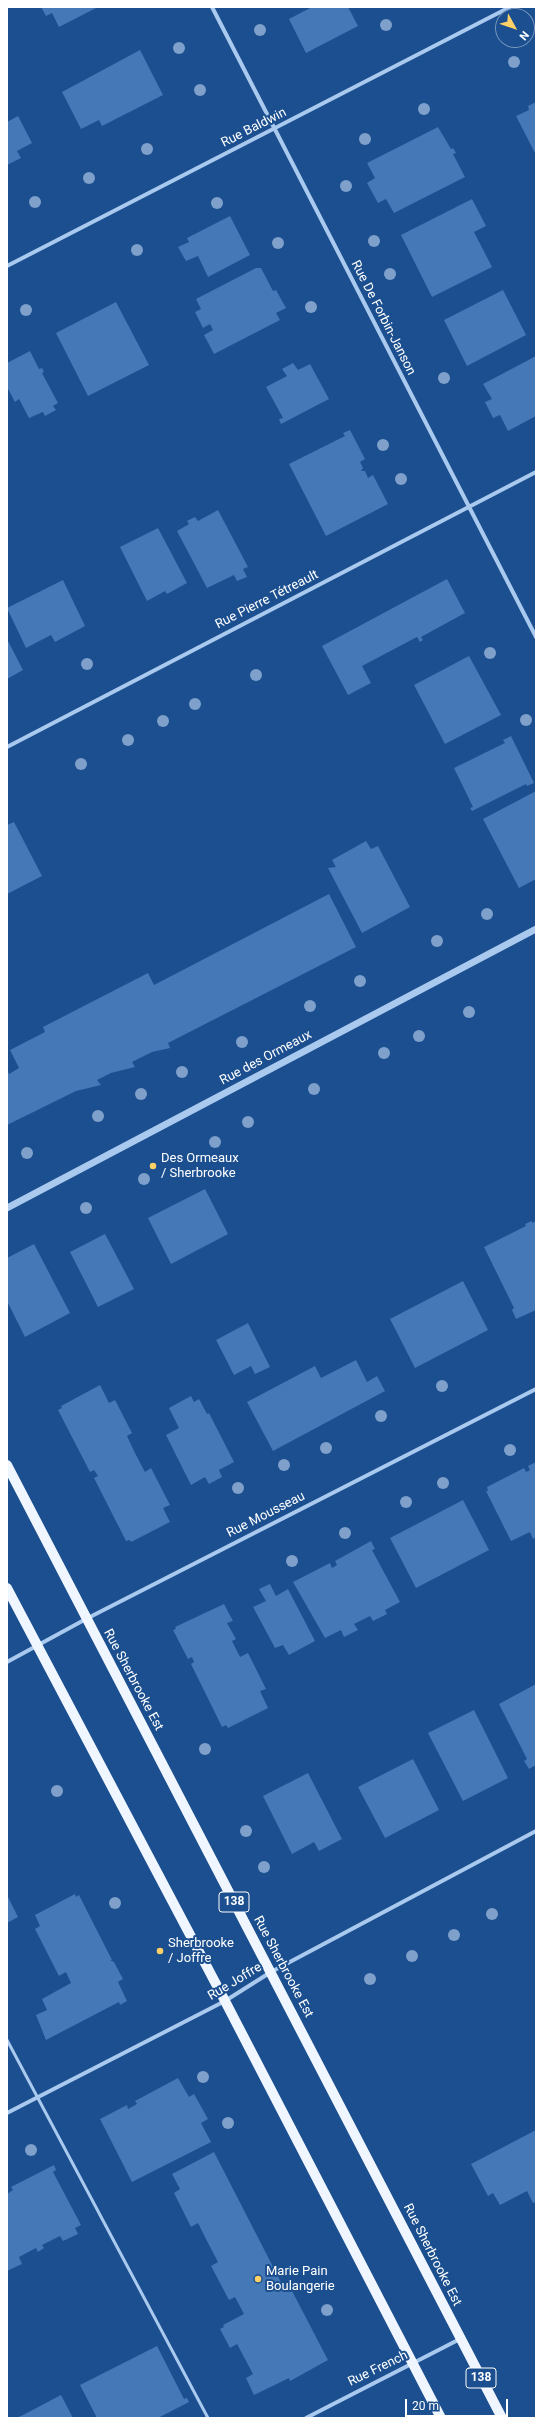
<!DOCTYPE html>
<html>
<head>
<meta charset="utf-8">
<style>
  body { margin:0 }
  #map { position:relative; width:543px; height:2425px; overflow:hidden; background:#1b4f8f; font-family:Roboto,sans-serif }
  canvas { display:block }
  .frame { position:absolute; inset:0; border:8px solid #fff; pointer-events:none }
  .north { position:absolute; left:495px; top:8px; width:40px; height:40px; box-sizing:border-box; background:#1b4f8f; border:1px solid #7695bc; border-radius:50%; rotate:130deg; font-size:11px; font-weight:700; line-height:16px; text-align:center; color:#fff }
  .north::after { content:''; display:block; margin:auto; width:14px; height:18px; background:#ffd166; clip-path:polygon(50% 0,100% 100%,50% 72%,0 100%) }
  .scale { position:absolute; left:405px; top:2399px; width:103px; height:18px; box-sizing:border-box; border:2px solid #fff; border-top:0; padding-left:5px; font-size:12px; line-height:14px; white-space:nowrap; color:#fff; -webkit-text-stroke:3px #1b4f8f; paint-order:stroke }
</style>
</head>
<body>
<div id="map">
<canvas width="543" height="2425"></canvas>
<div class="frame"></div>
<div class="north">N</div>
<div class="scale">20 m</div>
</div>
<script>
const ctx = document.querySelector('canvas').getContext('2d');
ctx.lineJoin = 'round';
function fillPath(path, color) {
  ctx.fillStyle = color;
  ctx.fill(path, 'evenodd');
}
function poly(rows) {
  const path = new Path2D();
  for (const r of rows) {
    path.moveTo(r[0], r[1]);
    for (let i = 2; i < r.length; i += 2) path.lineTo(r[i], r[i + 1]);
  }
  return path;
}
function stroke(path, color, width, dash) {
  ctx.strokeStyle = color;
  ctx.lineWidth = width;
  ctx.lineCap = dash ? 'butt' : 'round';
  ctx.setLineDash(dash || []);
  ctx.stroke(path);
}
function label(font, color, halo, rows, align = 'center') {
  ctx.font = font + ' Roboto,sans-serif';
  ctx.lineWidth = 4;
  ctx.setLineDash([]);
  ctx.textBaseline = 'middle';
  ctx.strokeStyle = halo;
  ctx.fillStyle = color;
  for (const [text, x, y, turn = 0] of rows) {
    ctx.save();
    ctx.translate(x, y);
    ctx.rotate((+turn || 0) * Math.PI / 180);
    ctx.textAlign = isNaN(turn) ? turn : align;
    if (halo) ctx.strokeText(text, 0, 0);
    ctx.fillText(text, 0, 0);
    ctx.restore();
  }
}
fillPath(poly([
  [41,7,98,7,59,27,52,13,46,16],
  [312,7,348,7,358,26,306,53,289,19],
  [140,50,163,95,102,126,99,120,81,129,62,92],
  [536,102,536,155,516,116,529,110,528,106],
  [18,116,32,143,17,151,21,158,7,165,7,122],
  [438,127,451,149,453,148,456,153,453,154,465,177,394,213,386,199,378,203,367,183,375,178,367,163],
  [472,199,486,226,474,232,492,267,432,297,401,235],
  [230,216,250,255,208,277,198,256,186,261,178,247,189,242,187,238],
  [256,268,261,268,273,291,276,290,286,308,276,313,280,320,214,354,204,335,213,330,210,324,203,328,195,312,201,309,196,299],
  [503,290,526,335,467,366,444,320],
  [116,302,149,365,88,396,56,333],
  [30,351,39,369,42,368,44,372,42,373,58,403,53,406,56,410,45,416,43,412,29,418,19,399,15,402,7,387,7,363],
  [536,356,536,416,508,431,500,415,493,418,485,402,492,399,483,384],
  [293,363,298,370,310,364,329,399,281,424,279,419,283,418,266,387,287,376,282,369],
  [350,430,365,459,360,462,363,468,361,471,365,471,368,478,373,475,388,504,326,536,289,464,345,436,343,433],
  [218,510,248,567,243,569,247,577,237,581,234,575,207,588,177,531,189,524,187,521,195,517,198,521],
  [158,528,187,583,167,594,165,591,147,601,120,547],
  [447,579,465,613,421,637,423,640,420,642,417,637,362,666,371,683,348,695,322,646],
  [63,580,85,626,55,642,51,635,26,648,7,608],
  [7,639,23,670,7,679],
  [469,656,501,715,445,744,414,685],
  [511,736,534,783,527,786,526,784,472,811,470,808,473,807,454,768,505,743,503,740],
  [536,791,536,879,519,888,483,819],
  [14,822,42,876,7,894,7,825],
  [366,841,371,849,378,846,410,907,362,933,328,868,336,867,332,860],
  [329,894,356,947,168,1043,170,1048,152,1052,132,1062,135,1067,111,1073,97,1080,101,1085,76,1091,7,1125,7,1070,9,1074,19,1068,10,1050,45,1032,43,1027,148,973,154,985],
  [205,1189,228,1234,171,1264,148,1218],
  [532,1221,532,1223,536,1221,536,1310,516,1319,512,1310,514,1308,484,1247,526,1226,525,1224],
  [105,1234,134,1289,98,1307,70,1252],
  [34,1244,70,1313,25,1337,7,1301,7,1258],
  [463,1281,488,1330,415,1368,390,1319],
  [248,1323,270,1367,255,1374,251,1366,234,1375,216,1340],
  [356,1360,367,1382,377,1376,385,1391,273,1451,247,1402,315,1366,321,1378],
  [100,1385,109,1403,115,1400,132,1433,127,1436,135,1453,145,1472,151,1468,170,1505,163,1508,170,1522,131,1542,130,1540,126,1541,94,1478,98,1476,94,1470,90,1472,58,1410,62,1408,61,1406],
  [191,1396,194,1402,199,1399,207,1414,209,1413,234,1462,219,1470,222,1477,209,1484,205,1477,191,1485,166,1435,179,1428,169,1408],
  [536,1462,536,1537,533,1539,530,1532,511,1541,486,1491,488,1491,487,1487,524,1468,526,1472,530,1470,528,1466],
  [463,1500,489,1550,416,1588,390,1538],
  [371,1541,375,1549,372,1550,400,1602,385,1610,387,1614,373,1621,370,1616,354,1624,358,1630,344,1637,341,1630,325,1638,293,1582,330,1563,332,1568,334,1567,337,1565,335,1561],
  [270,1584,276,1596,288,1589,315,1641,289,1655,283,1645,275,1648,253,1607,266,1601,259,1589],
  [224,1604,233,1621,227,1623,236,1639,232,1641,240,1657,248,1653,266,1689,260,1691,268,1708,228,1728,226,1725,222,1727,191,1664,194,1662,192,1657,188,1659,173,1630,176,1629,175,1627],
  [536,1684,536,1765,529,1769,524,1761,527,1759,499,1704],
  [474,1710,508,1778,463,1801,428,1733],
  [413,1759,439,1810,385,1838,358,1787],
  [308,1773,342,1839,319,1851,314,1842,292,1854,263,1796],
  [75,1894,76,1897,79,1895,112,1960,110,1960,114,1962,123,1979,118,1982,127,2001,120,2005,119,2002,46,2040,36,2015,47,2010,42,1999,71,1983,66,1972,59,1976,35,1929,40,1926,35,1915],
  [7,1895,18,1917,7,1923],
  [178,2078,189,2097,194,2094,208,2119,201,2123,211,2142,132,2182,100,2119,127,2105,128,2109,137,2104,135,2101],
  [536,2130,536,2202,533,2203,527,2191,500,2205,493,2193,488,2196,471,2164],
  [214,2152,286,2292,291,2289,328,2360,290,2381,289,2378,254,2395,246,2378,253,2374,237,2344,230,2348,220,2329,224,2327,223,2325,244,2314,235,2297,229,2300,211,2266,218,2262,208,2243,198,2223,191,2227,174,2193,180,2189,172,2174],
  [54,2165,56,2170,53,2172,81,2225,75,2228,78,2234,63,2241,60,2236,42,2245,44,2248,38,2252,36,2248,19,2257,22,2264,7,2271,7,2194,13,2190,11,2187],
  [157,2346,184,2399,187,2398,189,2402,158,2418,97,2418,80,2385],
  [61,2395,73,2418,16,2418,23,2415]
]), '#4478b7');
stroke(poly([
  [7,2040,208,2418]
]), '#a9c9ee', 3);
stroke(poly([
  [212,7,536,637],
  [7,266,510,7],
  [7,747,536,472],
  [7,1662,86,1619,536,1389],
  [7,2113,225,2001,271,1972,536,1831],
  [306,2418,460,2339]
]), '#a9c9ee', 4);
stroke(poly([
  [7,1208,536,929]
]), '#a9c9ee', 7);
stroke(poly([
  [7,1465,502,2418],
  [7,1588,225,2001,441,2418]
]), '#f0f6ff', 10);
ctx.fillStyle = '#7ea0ca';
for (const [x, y] of [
  [386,25],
  [260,30],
  [179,48],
  [514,62],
  [200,90],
  [424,109],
  [365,139],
  [147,149],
  [89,178],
  [346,186],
  [35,202],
  [217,203],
  [374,241],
  [278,243],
  [137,250],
  [390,274],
  [311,307],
  [26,310],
  [444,378],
  [383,445],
  [401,479],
  [490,653],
  [87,664],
  [256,675],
  [195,704],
  [526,720],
  [163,721],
  [128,740],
  [81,764],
  [487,914],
  [437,941],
  [360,981],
  [310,1006],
  [469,1012],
  [419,1036],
  [242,1042],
  [384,1053],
  [182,1072],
  [314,1089],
  [141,1094],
  [98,1116],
  [248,1122],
  [215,1142],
  [27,1153],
  [144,1179],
  [86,1208],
  [442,1386],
  [381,1416],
  [326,1448],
  [510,1450],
  [284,1465],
  [443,1483],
  [238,1488],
  [406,1502],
  [345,1533],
  [292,1561],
  [205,1749],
  [57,1791],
  [246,1831],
  [264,1867],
  [115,1903],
  [492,1914],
  [454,1935],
  [412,1956],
  [370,1979],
  [203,2077],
  [228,2123],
  [31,2150],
  [327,2310]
]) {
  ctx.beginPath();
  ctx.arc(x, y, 6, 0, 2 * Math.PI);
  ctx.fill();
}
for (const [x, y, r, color] of [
  [153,1166,4,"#ffd166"],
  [160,1951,4,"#ffd166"],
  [258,2279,4,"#ffd166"]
]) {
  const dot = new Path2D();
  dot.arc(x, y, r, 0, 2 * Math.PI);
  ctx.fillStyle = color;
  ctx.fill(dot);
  stroke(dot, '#1b4f8f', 1.5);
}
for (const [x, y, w] of [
  [234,1902,30],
  [481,2378,30]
]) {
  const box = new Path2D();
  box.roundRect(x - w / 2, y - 10, w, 20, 3);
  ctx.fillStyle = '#1b4f8f';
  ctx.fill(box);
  stroke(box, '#fff', 1);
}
label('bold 12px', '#fff', null, [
  ["138",234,1902],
  ["138",481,2378]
]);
label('13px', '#fff', '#1b4f8f', [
  ["Rue Baldwin",254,128,-27],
  ["Rue De Forbin-Janson",383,318,63],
  ["Rue Pierre Tétreault",267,600,-27],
  ["Rue des Ormeaux",266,1058,-28],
  ["Rue Mousseau",266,1515,-27],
  ["Rue Sherbrooke Est",133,1680,62],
  ["Rue Sherbrooke Est",283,1967,62],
  ["Rue Joffre",235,1982,-31],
  ["Rue Sherbrooke Est",432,2255,63],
  ["Rue French",378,2369,-26]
]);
label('13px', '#fff', '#1b4f8f', [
  ["Des Ormeaux",161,1159],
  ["/ Sherbrooke",161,1174],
  ["Sherbrooke",168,1944],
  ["/ Joffre",168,1959],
  ["Marie Pain",266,2272],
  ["Boulangerie",266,2287]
], 'left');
</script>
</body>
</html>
